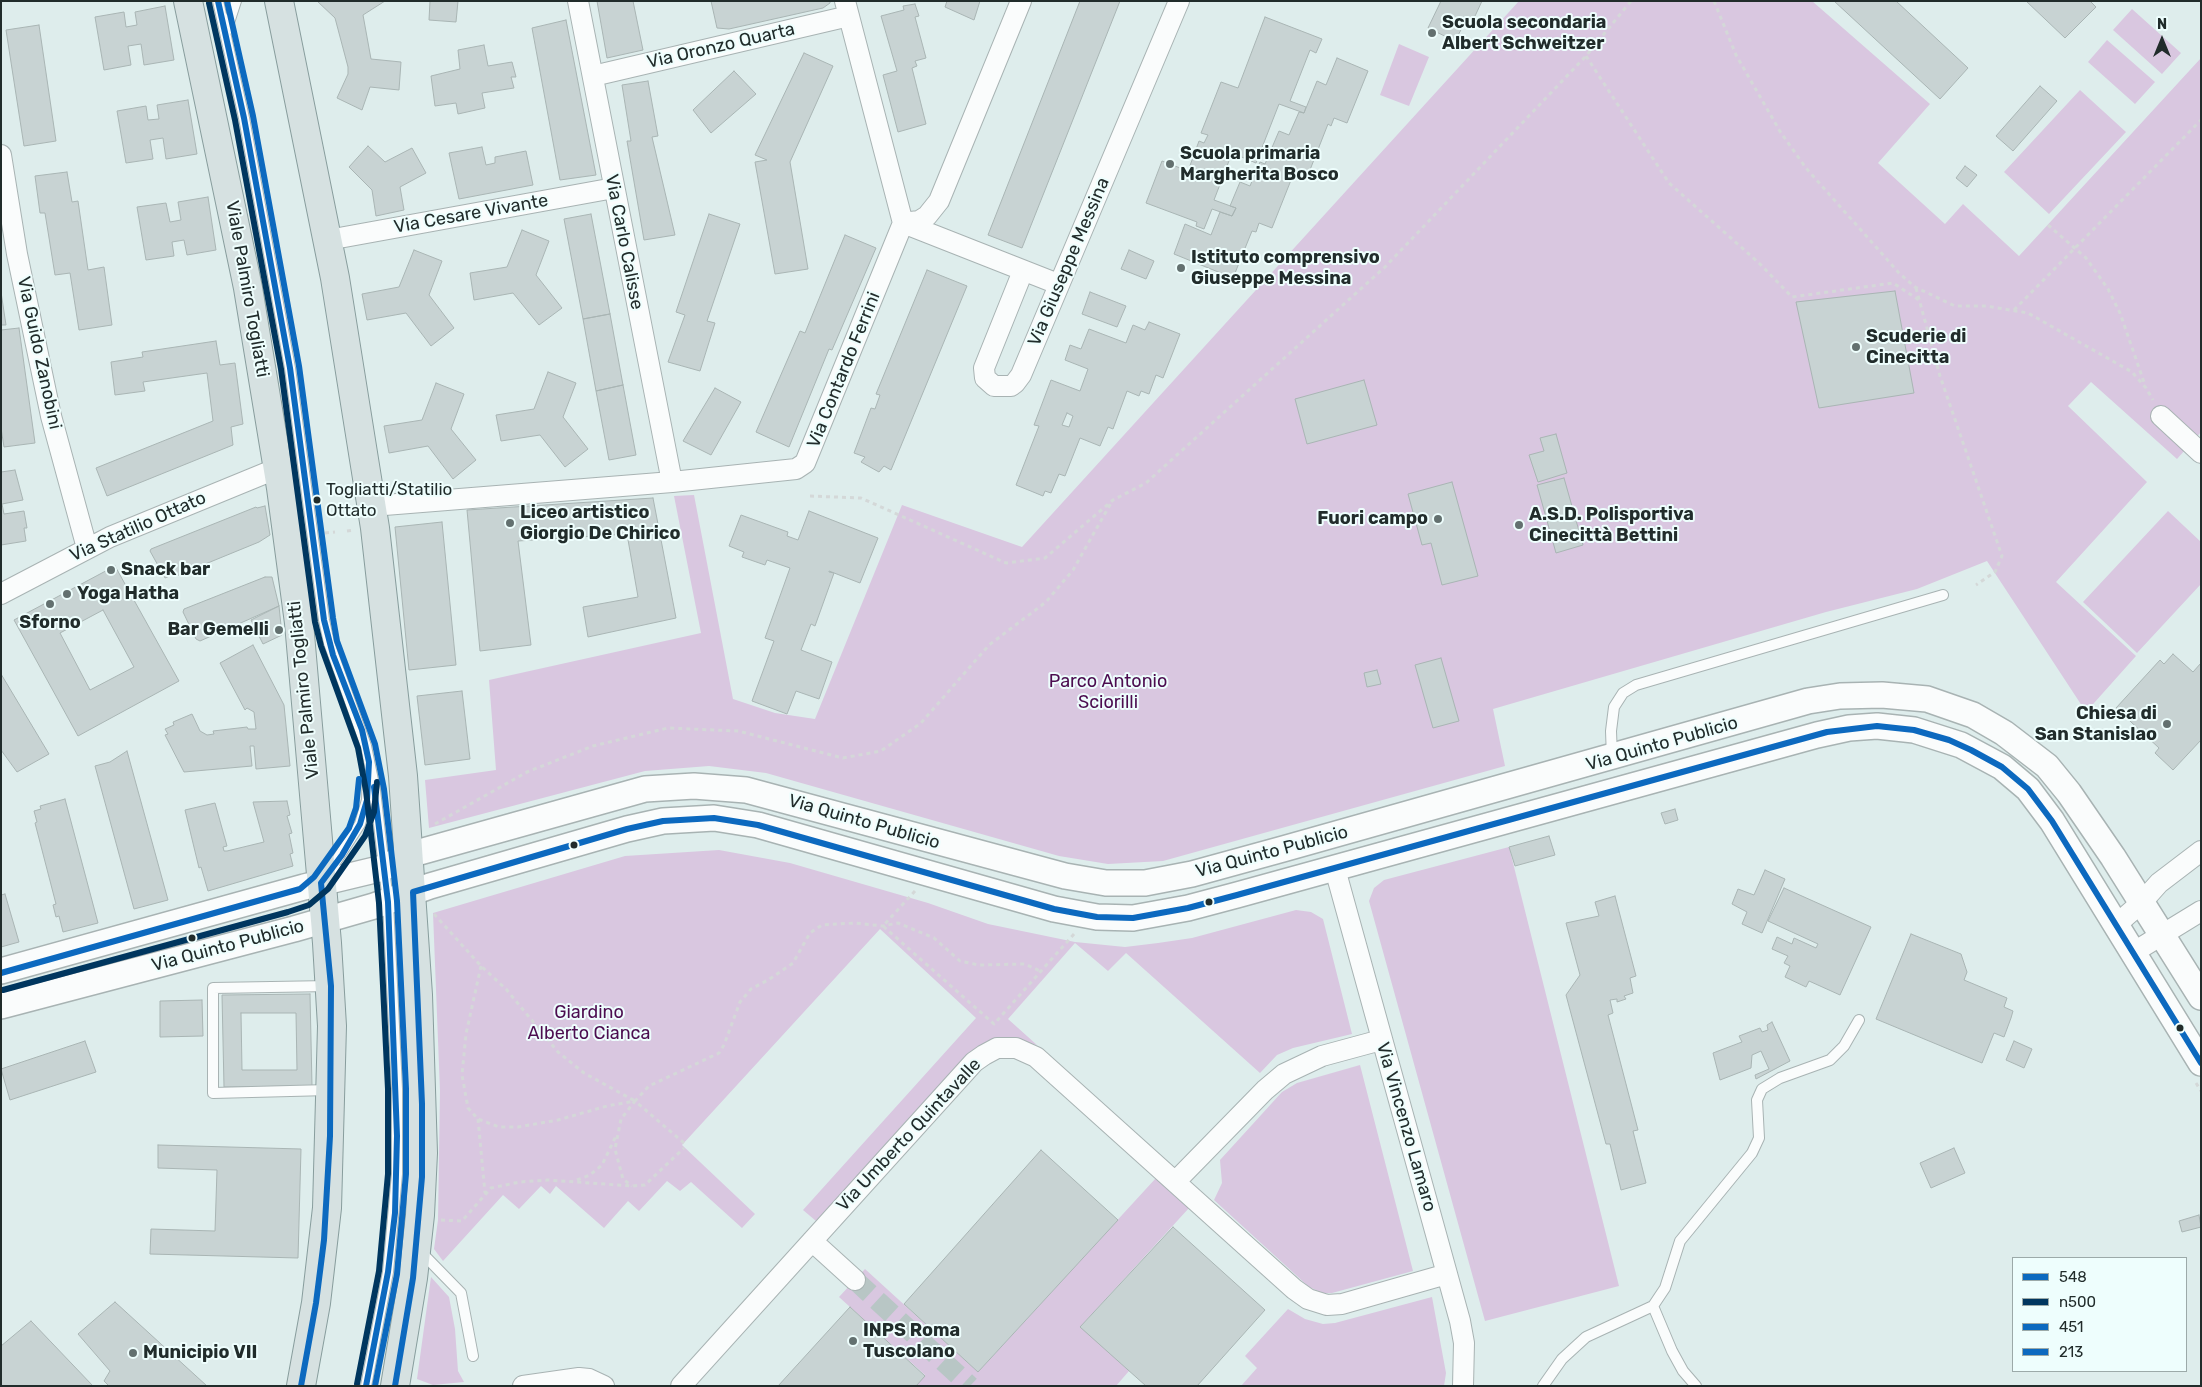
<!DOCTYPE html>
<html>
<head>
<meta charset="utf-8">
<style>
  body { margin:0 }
  #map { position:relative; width:2202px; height:1387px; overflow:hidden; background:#deedec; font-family:Rubik,sans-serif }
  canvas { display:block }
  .frame { position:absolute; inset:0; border:2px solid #212c2b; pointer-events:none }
  .legend { position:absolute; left:2012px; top:1257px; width:175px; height:115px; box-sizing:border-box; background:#eefefd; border:1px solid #9caaa9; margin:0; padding:6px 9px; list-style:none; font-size:15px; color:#212c2b }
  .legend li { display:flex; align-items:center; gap:10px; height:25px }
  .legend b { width:25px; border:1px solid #9caaa9 }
  .north { position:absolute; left:2137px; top:15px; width:50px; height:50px; -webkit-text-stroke:4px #eefefd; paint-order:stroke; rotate:0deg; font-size:14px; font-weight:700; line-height:20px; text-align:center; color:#212c2b }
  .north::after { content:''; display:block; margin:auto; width:18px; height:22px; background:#212c2b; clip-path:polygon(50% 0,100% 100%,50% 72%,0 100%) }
</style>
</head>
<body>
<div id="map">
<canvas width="2202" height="1387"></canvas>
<div class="frame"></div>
<ul class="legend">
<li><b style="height:6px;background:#0c69bf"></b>548</li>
<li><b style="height:6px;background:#00365f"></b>n500</li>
<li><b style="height:6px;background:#0c69bf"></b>451</li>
<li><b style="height:6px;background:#0c69bf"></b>213</li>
</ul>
<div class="north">N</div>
</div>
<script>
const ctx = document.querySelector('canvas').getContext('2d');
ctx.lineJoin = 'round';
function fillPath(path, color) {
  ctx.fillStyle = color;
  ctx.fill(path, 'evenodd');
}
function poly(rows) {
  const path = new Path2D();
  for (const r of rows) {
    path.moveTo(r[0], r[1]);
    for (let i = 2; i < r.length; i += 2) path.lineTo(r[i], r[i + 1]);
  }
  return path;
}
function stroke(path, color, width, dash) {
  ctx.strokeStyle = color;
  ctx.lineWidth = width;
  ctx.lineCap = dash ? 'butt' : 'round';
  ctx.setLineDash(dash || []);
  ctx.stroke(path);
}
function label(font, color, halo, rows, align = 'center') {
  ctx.font = font + ' Rubik,sans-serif';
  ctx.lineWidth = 4;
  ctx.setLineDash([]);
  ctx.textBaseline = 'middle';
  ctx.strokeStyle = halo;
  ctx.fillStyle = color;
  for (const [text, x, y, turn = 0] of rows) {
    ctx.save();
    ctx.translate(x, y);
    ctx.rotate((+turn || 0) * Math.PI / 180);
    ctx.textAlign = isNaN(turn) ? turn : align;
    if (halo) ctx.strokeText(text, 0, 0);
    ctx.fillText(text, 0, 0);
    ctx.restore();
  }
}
fillPath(poly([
  [1519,1,1812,1,1930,104,1878,163,1945,224,1963,204,2019,256,2201,58,2201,432,2177,459,2091,382,2068,406,2147,482,2056,582,2136,656,2086,712,1987,561,1917,589,1826,612,1493,709,1505,766,1163,861,1108,864,1059,856,766,773,709,766,645,771,429,828,425,780,496,770,489,680,701,633,674,496,694,495,733,699,775,713,815,719,902,505,1022,547],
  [2132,9,2181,53,2162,74,2113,30],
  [2107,40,2155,82,2135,104,2088,62],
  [1399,44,1429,57,1409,106,1380,95],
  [2080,90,2126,132,2049,214,2004,172],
  [2168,511,2201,542,2201,584,2137,653,2083,602],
  [1509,847,1619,1286,1485,1321,1369,901,1374,888,1384,880],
  [719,850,790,863,928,903,988,924,1075,942,1125,947,1158,943,1192,938,1296,910,1311,912,1323,919,1352,1034,1293,1048,1277,1055,1260,1073,1126,953,1108,971,1075,943,1008,1019,1037,1045,1013,1039,978,1047,816,1221,803,1210,976,1018,880,929,682,1145,755,1214,742,1228,691,1182,680,1191,667,1181,639,1211,628,1201,604,1228,556,1186,550,1194,541,1186,519,1209,503,1195,443,1261,434,1249,438,1220,440,1091,433,913,625,856],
  [1360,1065,1413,1271,1332,1293,1323,1293,1309,1287,1214,1200,1222,1183,1220,1160,1282,1092,1297,1083],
  [1156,1178,1189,1208,1081,1326,1129,1371,1116,1386,916,1386,925,1375,839,1297,865,1269,978,1372],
  [431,1277,449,1297,455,1329,458,1371,464,1382,433,1385,417,1379],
  [1432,1297,1446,1373,1444,1386,1241,1386,1257,1368,1245,1356,1288,1309,1305,1319,1323,1324,1335,1323]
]), '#d9c7e0');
const building = poly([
  [317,1,385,1,363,15,371,59,401,62,399,90,370,87,362,110,337,98,348,74,348,67,335,18,317,1],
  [430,1,458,1,456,22,429,20,430,1],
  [597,1,633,1,643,50,607,58,597,1],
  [711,1,830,1,830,3,823,8,729,29,717,28,711,1],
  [947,1,980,1,974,20,945,7,947,1],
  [1080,1,1120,1,1022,248,988,235,1080,1],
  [1441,1,1482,1,1469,29,1463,26,1455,41,1428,28,1441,1],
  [1834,1,1896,1,1968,68,1940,99,1834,1],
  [2026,1,2090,1,2096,7,2065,38,2026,1],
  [915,4,919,16,915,17,926,58,915,61,917,66,912,68,926,124,898,132,883,75,897,71,881,16,904,10,903,6,915,4],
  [165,6,174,60,144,65,141,44,128,46,131,65,104,70,95,17,124,12,126,27,137,25,135,12,165,6],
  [1265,17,1322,39,1316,53,1310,50,1290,101,1306,107,1304,113,1279,104,1256,163,1232,153,1214,200,1236,208,1232,216,1212,209,1204,229,1196,226,1197,222,1146,203,1162,161,1188,171,1199,141,1204,143,1208,135,1201,133,1221,82,1238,88,1265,17],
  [566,20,596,175,560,180,532,28,566,20],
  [39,25,56,141,24,146,6,30,39,25],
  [484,45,488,66,512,62,516,77,511,77,514,88,482,93,485,108,458,114,456,103,435,106,431,76,460,69,458,50,484,45],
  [804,53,833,66,790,162,808,269,775,274,755,162,767,160,755,155,804,53],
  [1337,58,1368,71,1347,123,1334,118,1331,126,1328,124,1308,175,1295,170,1272,228,1259,223,1256,232,1252,231,1233,278,1174,254,1185,224,1211,235,1220,212,1232,216,1236,208,1230,206,1240,182,1250,186,1260,162,1265,164,1279,131,1289,135,1299,112,1304,113,1317,81,1326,85,1337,58],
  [734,71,756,94,711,133,693,110,734,71],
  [648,81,658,136,652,137,675,235,644,240,627,141,631,141,622,85,648,81],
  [2040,86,2057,101,2013,151,1996,136,2040,86],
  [188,100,197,154,166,159,163,138,150,140,153,159,126,163,117,111,146,106,148,120,159,119,157,105,188,100],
  [368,146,385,162,412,148,426,173,400,187,404,210,376,216,372,190,349,167,368,146],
  [482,147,486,165,495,163,495,157,526,151,533,185,459,199,449,153,482,147],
  [1965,166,1977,175,1967,187,1956,178,1965,166],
  [67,172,72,202,78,201,88,270,104,267,112,325,79,330,70,273,55,275,45,213,40,213,35,176,67,172],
  [208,197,216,250,187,255,184,240,172,242,174,256,146,260,137,207,166,203,170,222,181,220,178,202,208,197],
  [591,214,610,314,583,319,564,219,591,214],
  [709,214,740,224,707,321,715,323,700,371,668,362,685,315,676,312,709,214],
  [522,230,549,241,536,275,562,308,539,325,513,293,474,300,470,273,507,267,522,230],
  [845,235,876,248,832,350,829,349,789,447,756,432,800,331,805,333,845,235],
  [414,250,442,261,429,295,454,328,431,346,406,313,367,320,362,294,399,287,414,250],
  [1129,250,1154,261,1146,279,1121,269,1129,250],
  [927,270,967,286,891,470,884,466,879,472,861,462,865,457,854,453,871,408,875,409,880,395,876,394,927,270],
  [1895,291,1914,393,1819,408,1796,302,1895,291],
  [1,292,6,325,1,325,1,292],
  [1090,292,1126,306,1117,327,1082,314,1090,292],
  [610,314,623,385,596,391,583,319,610,314],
  [1149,322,1180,334,1163,378,1156,375,1149,394,1141,391,1139,396,1127,391,1113,429,1108,427,1100,446,1080,438,1065,476,1059,474,1051,493,1045,491,1043,496,1016,485,1039,426,1034,425,1051,380,1080,391,1088,369,1065,360,1070,345,1081,349,1089,329,1126,343,1133,325,1145,330,1149,322],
  [1067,413,1073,416,1069,427,1062,425,1067,413],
  [19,328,35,443,4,447,1,428,1,330,19,328],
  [216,341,220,365,235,363,243,424,231,427,233,445,107,496,96,468,213,421,207,373,143,382,145,391,115,395,111,362,143,357,142,352,216,341],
  [548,372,576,383,563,417,588,449,565,467,540,435,501,441,496,415,534,409,548,372],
  [1364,380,1377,425,1307,444,1295,399,1364,380],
  [436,383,464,394,451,429,476,460,453,479,428,446,389,453,384,426,422,420,436,383],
  [623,385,636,455,609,460,596,391,623,385],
  [715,388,741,402,711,455,683,441,715,388],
  [1556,434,1567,473,1538,482,1529,455,1544,451,1540,438,1556,434],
  [15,470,23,500,2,504,4,514,24,511,27,528,24,528,26,541,1,545,1,472,15,470],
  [1564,478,1583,545,1556,553,1537,485,1564,478],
  [1452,482,1478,576,1442,585,1431,543,1422,545,1408,494,1452,482],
  [653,498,676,618,588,637,583,607,638,597,627,534,518,541,531,645,480,651,467,510,653,498],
  [265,506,270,535,259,542,176,576,174,574,165,578,150,551,151,549,256,507,257,508,265,506],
  [809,511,878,538,860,583,829,571,829,572,834,573,815,626,811,624,801,650,832,662,819,699,796,691,787,714,752,701,774,641,765,638,790,568,767,560,765,565,742,557,744,552,729,546,741,515,788,532,787,536,798,540,809,511],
  [442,522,456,665,409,670,395,527,442,522],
  [115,566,179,681,78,736,14,620,115,566],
  [103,610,134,667,90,690,60,633,103,610],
  [265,577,272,577,279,606,200,641,196,639,183,612,184,609,265,577],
  [279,606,282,635,263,644,251,620,279,606],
  [253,645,284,705,290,766,256,769,254,746,250,746,252,766,184,772,165,735,168,734,165,729,174,725,173,722,192,714,200,731,207,735,214,734,213,731,247,727,248,729,256,729,254,712,247,708,245,710,220,663,253,645],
  [2173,654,2193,672,2201,663,2201,740,2173,770,2155,753,2159,748,2116,708,2160,660,2164,664,2173,654],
  [1441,658,1459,721,1433,728,1415,665,1441,658],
  [1377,670,1381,684,1367,687,1364,673,1377,670],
  [1,674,49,754,17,772,1,750,1,674],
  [462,691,470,759,425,765,417,696,462,691],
  [127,751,168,900,134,909,95,766,110,762,127,751],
  [65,799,98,923,63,932,59,916,56,917,53,905,56,904,35,823,37,822,34,811,41,809,40,806,65,799],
  [287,801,290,815,287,816,292,833,289,834,293,853,290,854,293,866,208,891,201,867,199,868,185,810,215,803,227,846,223,847,224,851,227,851,264,842,253,802,287,801],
  [1675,809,1678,820,1665,824,1661,813,1675,809],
  [1549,836,1555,855,1515,866,1509,847,1549,836],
  [1765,870,1785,879,1762,933,1742,924,1747,912,1732,904,1738,889,1754,895,1765,870],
  [1784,888,1871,927,1840,995,1809,981,1806,987,1785,977,1790,966,1784,963,1788,956,1772,949,1777,937,1792,944,1794,938,1816,948,1818,944,1768,921,1784,888],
  [5,894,19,942,1,947,1,895,5,894],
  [1615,896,1636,976,1630,978,1633,993,1624,996,1626,999,1617,1002,1617,999,1610,1000,1613,1013,1608,1015,1638,1130,1633,1131,1646,1183,1621,1190,1610,1144,1606,1144,1566,995,1580,975,1566,923,1599,916,1595,902,1615,896],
  [1911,934,1961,954,1967,972,1964,980,2007,998,2004,1007,2013,1011,2011,1018,2004,1037,1994,1033,1982,1063,1876,1019,1911,934],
  [310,994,312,1086,224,1087,222,995,310,994],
  [241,1013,296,1013,297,1070,242,1070,241,1013],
  [202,1000,203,1036,160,1037,160,1001,202,1000],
  [1772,1022,1790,1061,1756,1079,1755,1075,1769,1069,1761,1051,1752,1055,1751,1068,1720,1080,1713,1053,1742,1042,1739,1036,1760,1028,1762,1032,1768,1030,1767,1025,1772,1022],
  [85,1041,96,1072,10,1100,1,1069,85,1041],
  [2014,1041,2032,1049,2024,1068,2006,1060,2014,1041],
  [158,1145,301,1149,298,1258,150,1254,151,1229,215,1231,217,1170,158,1168,158,1145],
  [1954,1148,1965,1173,1931,1188,1920,1163,1954,1148],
  [1041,1150,1118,1220,978,1372,904,1304,1041,1150],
  [2199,1215,2201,1227,2182,1232,2179,1221,2199,1215],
  [1173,1227,1265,1310,1197,1386,1146,1386,1080,1327,1173,1227],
  [115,1302,207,1386,109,1386,104,1381,110,1371,78,1334,115,1302],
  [850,1307,925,1376,916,1386,778,1386,850,1307],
  [31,1321,93,1386,1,1386,1,1346,31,1321]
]);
fillPath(building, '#c8d3d3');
stroke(building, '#a9b5b4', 1);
stroke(poly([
  [855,1280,970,1386]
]), '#b8c6c5', 20, [20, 10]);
const service = poly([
  [218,1,244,118,290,368,324,620,329,643,366,746,375,790,388,902,397,1089,397,1174,388,1272,366,1386],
  [226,32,236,1],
  [1612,757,1611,731,1614,707,1623,693,1636,685,1943,595],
  [327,875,360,824,367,800,368,778],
  [329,1090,213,1093,213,988,330,986],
  [419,1250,461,1293,473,1356],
  [1653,1306,1672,1351,1683,1371,1696,1386],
  [1543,1386,1562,1359,1586,1337,1653,1306,1665,1288,1680,1241,1752,1153,1759,1138,1757,1100,1762,1089,1780,1078,1830,1060,1844,1046,1859,1020]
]);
const minor = poly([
  [578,1,672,482],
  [593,76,849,16],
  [1,155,17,254,51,416,87,548],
  [903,223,919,221,927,216,939,201,1021,1],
  [903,223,1058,284],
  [328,240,614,188],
  [1023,271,984,368,985,378,994,386,1011,386,1015,383,1021,375,1179,1],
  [2161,416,2201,453],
  [372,506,672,482,796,469,805,463,903,223,845,1],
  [1,594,110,537,278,468],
  [1335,869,1460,1321,1464,1343,1463,1386],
  [2116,925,2142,902,2159,883,2201,851],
  [2134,952,2201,911],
  [1176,1181,1265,1090,1284,1074,1322,1056,1381,1040],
  [812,1241,855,1280],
  [523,1386,579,1378,589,1379,604,1386],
  [681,1386,974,1062,984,1055,997,1048,1016,1048,1036,1057,1294,1289,1308,1299,1327,1305,1342,1304,1447,1274]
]);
const tertiary = poly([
  [1,971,304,887,383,868,409,855,645,789,694,786,746,790,1065,876,1106,883,1145,883,1192,874,1283,849,1808,701,1840,696,1882,695,1927,699,1973,715,2004,733,2047,766,2069,793,2113,857,2201,997],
  [1,1006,294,929,374,906,430,886,627,829,663,821,714,818,758,825,1054,909,1097,917,1133,918,1188,908,1237,895,1817,735,1849,728,1877,726,1914,730,1961,745,2002,767,2028,789,2052,821,2201,1063]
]);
const primary = poly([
  [188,1,248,288,281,488,299,623,327,943,332,1026,327,1208,316,1303,301,1386],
  [279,1,335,278,375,528,403,776,418,995,423,1153,420,1215,413,1278,395,1386]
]);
stroke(service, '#a8b3b3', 12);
stroke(minor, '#a8b3b3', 22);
stroke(tertiary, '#a8b3b3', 28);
stroke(primary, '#889d9d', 30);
stroke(poly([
  [1714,1,1736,55,1781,133,1806,168,1899,273,1915,287,1955,306,1986,306,2028,313,2132,372,2146,388,2153,400],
  [1586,56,1669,183,1759,263,1792,297,1893,283,1919,300],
  [2048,225,2086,258,2108,289,2120,313,2145,385],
  [1916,288,1940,376,2002,556,1995,572,1976,585],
  [2014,310,2201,120],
  [810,496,861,498,1006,563,1045,558,1113,500,1146,483,1157,473,1385,267,1586,56,1631,1],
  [347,531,354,530],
  [325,533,335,532],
  [435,824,527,772,593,746,668,728,738,731,843,758,881,751,921,723,989,645,1046,602,1073,570,1111,503],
  [915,891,883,926,994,1024,1074,934],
  [434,914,481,966,506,989,558,1052,584,1073,635,1101],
  [481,966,466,1034,462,1075,468,1108,478,1119,499,1127,518,1127,558,1120,607,1106,635,1101,621,1119,615,1149,623,1179,632,1186],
  [2196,1083,2201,1091],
  [478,1119,485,1193],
  [684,1143,635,1101,649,1086,719,1053,724,1045,740,1002,751,989,768,980,793,963,810,933,822,925,855,923,883,926,898,923,934,938,960,961,979,965,1025,964,1040,971],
  [577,1180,590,1175,602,1165,616,1136],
  [441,1220,462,1221,491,1188,520,1182,548,1180,632,1186,645,1185,684,1148]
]), '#d4d8d8', 3, [4, 4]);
stroke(service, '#fafcfc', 10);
stroke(minor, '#fafcfc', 20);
stroke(tertiary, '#fafcfc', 25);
stroke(primary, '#d6e1e1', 28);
stroke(poly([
  [218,1,244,118,290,368,324,620,333,655,362,730,369,762,367,800,360,824,342,855,321,883,331,986,330,1136,324,1240,316,1303,301,1386],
  [366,1386,388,1272,395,1213,397,1136,388,902,374,787]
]), '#0c69bf', 6);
stroke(poly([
  [209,3,235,120,281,369,315,622,321,646,358,748,366,791,379,903,388,1089,388,1174,379,1271,357,1384],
  [3,990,288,912,309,905,328,889,365,836,374,812,377,782]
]), '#00365f', 6);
stroke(poly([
  [227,1,253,116,299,366,333,618,337,641,375,744,384,789,397,901,406,1089,406,1174,397,1274,375,1386],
  [1,973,300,889,314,877,349,828,356,808,359,779]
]), '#0c69bf', 6);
stroke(poly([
  [395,1386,413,1278,422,1177,422,1104,413,892,627,829,663,821,714,818,758,825,1054,909,1097,917,1133,918,1188,908,1237,895,1827,732,1877,726,1914,730,1949,740,1971,750,2002,767,2028,789,2052,821,2201,1063]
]), '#0c69bf', 6);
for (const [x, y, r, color] of [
  [1432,33,5,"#63706f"],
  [1170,164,5,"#63706f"],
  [1181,268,5,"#63706f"],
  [1856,347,5,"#63706f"],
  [317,500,4.5,"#212c2b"],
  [1438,519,5,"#63706f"],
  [510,523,5,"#63706f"],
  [1519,525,5,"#63706f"],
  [111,570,5,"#63706f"],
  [67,594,5,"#63706f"],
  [50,604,5,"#63706f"],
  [279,630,5,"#63706f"],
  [2167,724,5,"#63706f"],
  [574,845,4.5,"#212c2b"],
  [1209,902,4.5,"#212c2b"],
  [192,938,4.5,"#212c2b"],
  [2180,1028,4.5,"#212c2b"],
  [853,1341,5,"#63706f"],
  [133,1353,5,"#63706f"]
]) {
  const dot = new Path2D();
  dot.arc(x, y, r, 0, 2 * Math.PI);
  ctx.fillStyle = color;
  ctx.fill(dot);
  stroke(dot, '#eefefd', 2);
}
label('17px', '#212c2b', '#eefefd', [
  ["Togliatti/Statilio",326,490],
  ["Ottato",326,511]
], 'left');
label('bold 18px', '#212c2b', '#eefefd', [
  ["Scuola secondaria",1442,23],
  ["Albert Schweitzer",1442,44],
  ["Scuola primaria",1180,154],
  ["Margherita Bosco",1180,175],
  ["Istituto comprensivo",1191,258],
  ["Giuseppe Messina",1191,279],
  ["Scuderie di",1866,337],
  ["Cinecitta",1866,358],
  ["Liceo artistico",520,513],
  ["Giorgio De Chirico",520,534],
  ["A.S.D. Polisportiva",1529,515],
  ["Cinecittà Bettini",1529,536],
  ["Fuori campo",1428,519,"right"],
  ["Snack bar",121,570],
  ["Yoga Hatha",77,594],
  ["Sforno",50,623,"center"],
  ["Bar Gemelli",269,630,"right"],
  ["Chiesa di",2157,714,"right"],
  ["San Stanislao",2157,735,"right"],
  ["INPS Roma",863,1331],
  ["Tuscolano",863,1352],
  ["Municipio VII",143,1353]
], 'left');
label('18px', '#212c2b', '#eefefd', [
  ["Via Oronzo Quarta",721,46,-13],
  ["Via Cesare Vivante",471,214,-10],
  ["Via Carlo Calisse",624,242,79],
  ["Via Giuseppe Messina",1069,262,-67],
  ["Viale Palmiro Togliatti",247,289,80],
  ["Via Guido Zanobini",39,353,78],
  ["Via Contardo Ferrini",844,370,-68],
  ["Via Statilio Ottato",138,527,-24],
  ["Viale Palmiro Togliatti",304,690,-96],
  ["Via Quinto Publicio",1662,744,-16],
  ["Via Quinto Publicio",864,822,16],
  ["Via Quinto Publicio",1272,852,-15],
  ["Via Quinto Publicio",228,946,-15],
  ["Via Vincenzo Lamaro",1406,1127,74],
  ["Via Umberto Quintavalle",909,1135,-47]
]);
label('18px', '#4c0d50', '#eefefd', [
  ["Parco Antonio",1108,682],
  ["Sciorilli",1108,703],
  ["Giardino",589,1013],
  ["Alberto Cianca",589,1034]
]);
</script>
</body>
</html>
